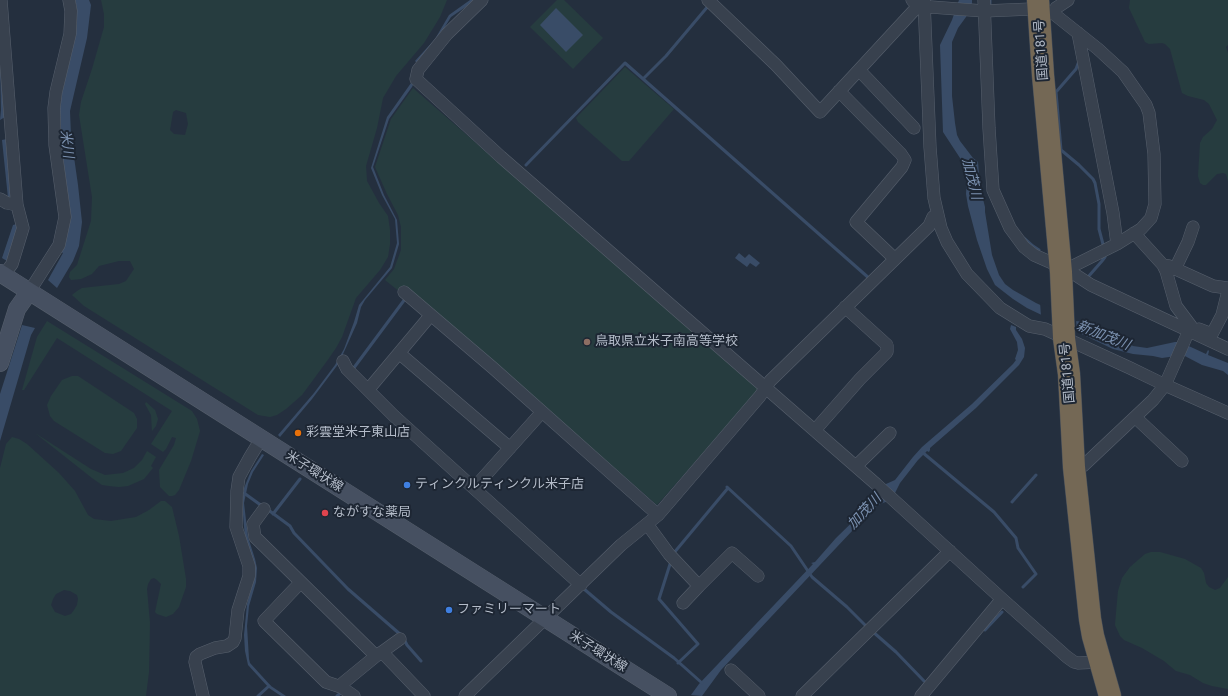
<!DOCTYPE html>
<html>
<head>
<meta charset="utf-8">
<style>
  body { margin:0 }
  canvas { display:block; background:#242f3e }
</style>
</head>
<body>
<canvas width="1228" height="696"></canvas>
<script>
const ctx = document.querySelector('canvas').getContext('2d');
ctx.lineJoin = 'round';
function fillPath(path, color) {
  ctx.fillStyle = color;
  ctx.fill(path, 'evenodd');
}
function poly(rows) {
  const path = new Path2D();
  for (const r of rows) {
    path.moveTo(r[0], r[1]);
    for (let i = 2; i < r.length; i += 2) path.lineTo(r[i], r[i + 1]);
  }
  return path;
}
function stroke(path, color, width, dash) {
  ctx.strokeStyle = color;
  ctx.lineWidth = width;
  ctx.lineCap = dash ? 'butt' : 'round';
  ctx.setLineDash(dash || []);
  ctx.stroke(path);
}
function label(font, color, halo, rows, align = 'center') {
  ctx.font = font + ' Roboto,"Noto Sans JP",sans-serif';
  ctx.lineWidth = 4;
  ctx.setLineDash([]);
  ctx.textBaseline = 'middle';
  ctx.strokeStyle = halo;
  ctx.fillStyle = color;
  for (const [text, x, y, turn = 0] of rows) {
    ctx.save();
    ctx.translate(x, y);
    ctx.rotate((+turn || 0) * Math.PI / 180);
    ctx.textAlign = isNaN(turn) ? turn : align;
    if (halo) ctx.strokeText(text, 0, 0);
    ctx.fillText(text, 0, 0);
    ctx.restore();
  }
}
fillPath(poly([
  [101,0,447,0,440,17,424,43,396,76,383,98,377,128,366,166,367,181,379,203,388,216,390,230,390,244,388,257,380,270,356,298,342,337,336,348,327,361,302,395,286,409,277,415,270,417,258,415,84,306,72,295,77,291,82,288,119,284,126,281,134,269,130,261,119,261,99,266,92,274,81,279,71,280,69,277,70,272,77,265,91,221,92,197,79,115,81,102,92,69,104,27,104,14],
  [176,110,186,113,188,124,185,135,174,134,170,130,173,112],
  [557,0,564,0,603,38,573,69,530,27],
  [1130,0,1228,0,1228,45,1226,47,1228,53,1228,182,1226,174,1223,173,1217,174,1206,185,1203,185,1200,183,1198,176,1200,143,1203,137,1212,129,1217,120,1209,104,1204,100,1188,96,1182,93,1170,49,1165,44,1162,43,1149,44,1145,42,1129,8],
  [625,67,674,109,629,161,622,161,578,122,576,118],
  [413,88,759,390,657,505,406,286,400,292,385,280,394,269,401,250,401,227,398,215,387,194,375,167,391,119],
  [47,321,192,411,197,419,200,431,191,461,179,490,175,495,172,496,169,496,160,487,159,470,174,445,176,438,172,437,166,449,163,452,151,444,172,411,57,338,24,390,22,390,37,337],
  [72,376,78,376,134,413,137,419,137,428,121,451,113,454,105,453,54,421,50,416,47,405,51,396,62,380],
  [146,402,155,410,158,419,156,426,152,431,151,415,145,404],
  [35,433,91,469,105,475,123,473,134,468,142,460,147,451,156,457,151,466,153,468,144,479,128,486,119,487,109,486,102,485,92,478],
  [12,437,19,439,27,444,59,473,75,491,88,515,94,519,111,521,136,517,149,510,161,501,165,501,172,507,179,536,186,579,186,587,179,607,173,614,166,617,157,614,155,612,161,584,157,580,154,578,151,579,148,584,147,589,150,623,149,672,146,696,0,696,0,468,6,444],
  [64,590,70,591,77,595,78,599,77,605,74,610,71,614,65,616,55,612,51,605,53,599,56,594],
  [1151,552,1160,552,1185,559,1201,568,1204,573,1206,583,1209,587,1215,590,1220,588,1228,577,1228,689,1212,686,1203,683,1190,675,1176,671,1164,661,1142,648,1124,640,1120,636,1115,625,1116,613,1118,591,1122,578,1130,567,1145,554]
]), '#263c3f');
fillPath(poly([
  [75,0,89,0,91,5,87,38,70,111,71,136,78,185,82,222,79,246,73,261,57,288,48,280,63,253,61,252,63,248,57,118,63,81,77,22,77,8],
  [470,0,476,0,451,17,437,40,417,63,415,61,435,39,449,15],
  [959,0,972,0,972,3,966,17,958,28,952,42,952,96,955,123,957,135,960,141,973,158,978,162,980,187,985,207,985,212,992,255,999,275,1005,284,1013,290,1036,303,1075,321,1085,322,1112,333,1133,346,1147,348,1175,342,1180,342,1206,354,1208,350,1209,351,1208,355,1228,363,1228,375,1223,371,1202,365,1183,355,1162,358,1153,356,1133,354,1113,349,1027,308,1013,299,995,285,987,269,977,240,968,206,966,194,967,178,964,168,960,158,943,132,940,45,952,20],
  [556,8,583,35,566,52,540,25],
  [0,61,5,117,0,120,1,110],
  [411,83,413,85,412,87,389,119,373,167,384,195,397,220,399,244,392,268,365,300,361,307,357,323,339,363,312,399,280,437,278,435,314,393,335,365,344,349,354,322,359,305,390,267,397,243,395,219,382,195,371,168,387,117],
  [7,139,12,195,8,198,2,140],
  [17,224,17,229,7,261,2,258,13,225],
  [739,253,745,258,749,254,760,263,756,267,750,263,747,267,735,258],
  [22,325,35,328,31,335,0,441,0,394],
  [1011,325,1016,327,1016,330,1022,339,1025,348,1024,357,1019,365,976,408,930,448,930,450,929,452,927,451,918,460,900,483,895,493,888,501,878,505,869,513,721,670,702,696,691,695,699,684,813,564,811,563,815,562,836,538,874,501,878,493,886,484,895,480,913,457,922,447,972,404,1013,364,1016,360,1015,359,1018,350,1017,342,1010,329],
  [262,454,264,455,253,472,248,484,244,503,248,537,255,559,257,568,256,582,249,606,247,626,249,659,250,663,271,686,286,696,281,696,269,688,248,665,245,651,244,635,247,604,254,579,245,538,242,503,244,488,251,471]
]), '#394c67');
fillPath(poly([
  [1040,302,1076,319,1077,333,1041,316]
]), '#242f3e');
stroke(poly([
  [990,8,990,0],
  [1079,61,1076,69,1056,92,1061,150,1079,165,1093,179,1095,183,1099,204,1099,229,1104,248],
  [643,79,666,56,709,5],
  [526,165,625,63,870,279],
  [1024,238,1033,246,1039,250],
  [1088,277,1102,261,1105,257,1105,254],
  [352,368,353,369,405,299],
  [922,452,994,512,1016,538,1018,548,1036,574,1023,587],
  [727,487,791,546,812,577,847,607,868,628],
  [244,493,262,506],
  [1012,502,1036,475],
  [267,509,290,526,294,533,348,589,401,635],
  [273,514,300,479],
  [673,554,728,488],
  [671,561,659,599,698,644,678,663],
  [584,589,611,612,674,658,702,683],
  [985,630,1002,612],
  [872,631,896,652,924,681],
  [404,639,407,645,421,661],
  [258,696,269,686],
  [337,696,343,691]
]), '#394c67', 3);
const street = poly([
  [482,0,447,34,418,70,416,79,501,157,876,484,1002,599,1067,657,1074,662,1078,663,1101,662],
  [708,0,776,65,820,112,918,6],
  [912,0,918,6,931,7,984,11,1031,9,1047,11,1054,14,1098,49,1123,72,1146,105,1149,113,1154,154,1155,204,1151,218,1141,229,1117,244,1073,266,1068,270],
  [924,0,930,147,934,198,941,228,947,242,967,274,1000,308,1029,326,1045,329,1130,368,1165,385,1228,413],
  [984,0,989,128,993,190,1010,228,1024,247,1034,255,1068,270,1091,285,1228,349],
  [1052,13,1056,8,1068,0],
  [1078,33,1113,213,1117,244],
  [859,70,914,128],
  [839,91,901,154,905,160,902,167,856,222,895,259],
  [0,199,7,203,17,205,1,0],
  [1163,265,1169,266,1213,286,1228,288],
  [1175,269,1188,242,1193,227],
  [3,276,12,264,23,228,17,205],
  [29,292,59,245,65,217,55,145,54,108,56,92,70,34,71,11,69,0],
  [404,292,493,368,658,515],
  [1199,329,1212,334,1222,315,1228,291],
  [399,353,510,448],
  [343,361,347,369,394,416,581,585],
  [368,390,430,316],
  [1135,417,1182,461],
  [815,430,860,379,887,352,887,345,845,307],
  [856,466,890,433],
  [1070,468,1083,466,1153,400,1165,385,1191,326,1176,306,1166,271,1163,265,1134,233],
  [474,488,542,412],
  [264,509,253,524,255,537,376,656],
  [647,524,669,554,699,586,732,553,758,576],
  [301,582,264,621,326,682,341,687,354,696],
  [683,603,699,586],
  [400,639,382,652,424,696],
  [731,670,759,696],
  [341,687,343,683,376,656,382,652],
  [203,696,195,662,196,657,200,654,215,648,227,646,233,642,235,638,238,610,249,576,249,566,236,527,237,491,239,477,250,457,261,439],
  [465,696,621,545,658,515,760,396,770,381,929,226,933,217,937,214],
  [802,696,950,551],
  [921,696,1002,599]
]);
const secondary = poly([
  [0,273,668,696],
  [0,363,17,309,29,292]
]);
const highway = poly([
  [1038,0,1043,75,1061,272,1064,338,1069,374,1074,467,1090,619,1093,636,1110,696]
]);
stroke(street, '#565f6c', 13);
stroke(secondary, '#565f6c', 18);
stroke(highway, '#434c59', 23);
stroke(street, '#38414e', 12);
stroke(secondary, '#465061', 17);
stroke(highway, '#746855', 22);
for (const [x, y, r, color] of [
  [587,342,4,"#8d6e63"],
  [298,433,4,"#e8710a"],
  [407,485,4,"#3f7fe0"],
  [325,513,4,"#e0444e"],
  [449,610,4,"#3f7fe0"]
]) {
  const dot = new Path2D();
  dot.arc(x, y, r, 0, 2 * Math.PI);
  ctx.fillStyle = color;
  ctx.fill(dot);
  stroke(dot, '#1d2633', 1.5);
}
label('13px', '#b4bcc9', '#1d2633', [
  ["国道181号",1042,50,-94],
  ["国道181号",1068,373,-95],
  ["米子環状線",314,472,32],
  ["米子環状線",598,652,32]
]);
label('13px', '#b4bcc9', '#1d2633', [
  ["鳥取県立米子南高等学校",595,342],
  ["彩雲堂米子東山店",306,433],
  ["ティンクルティンクル米子店",415,485],
  ["ながすな薬局",333,513],
  ["ファミリーマート",457,610]
], 'left');
label('italic 14px', '#7c92b1', '#1d2633', [
  ["米川",66,144,83],
  ["加茂川",971,179,76],
  ["新加茂川",1103,336,22],
  ["加茂川",865,512,-47]
]);
</script>
</body>
</html>
